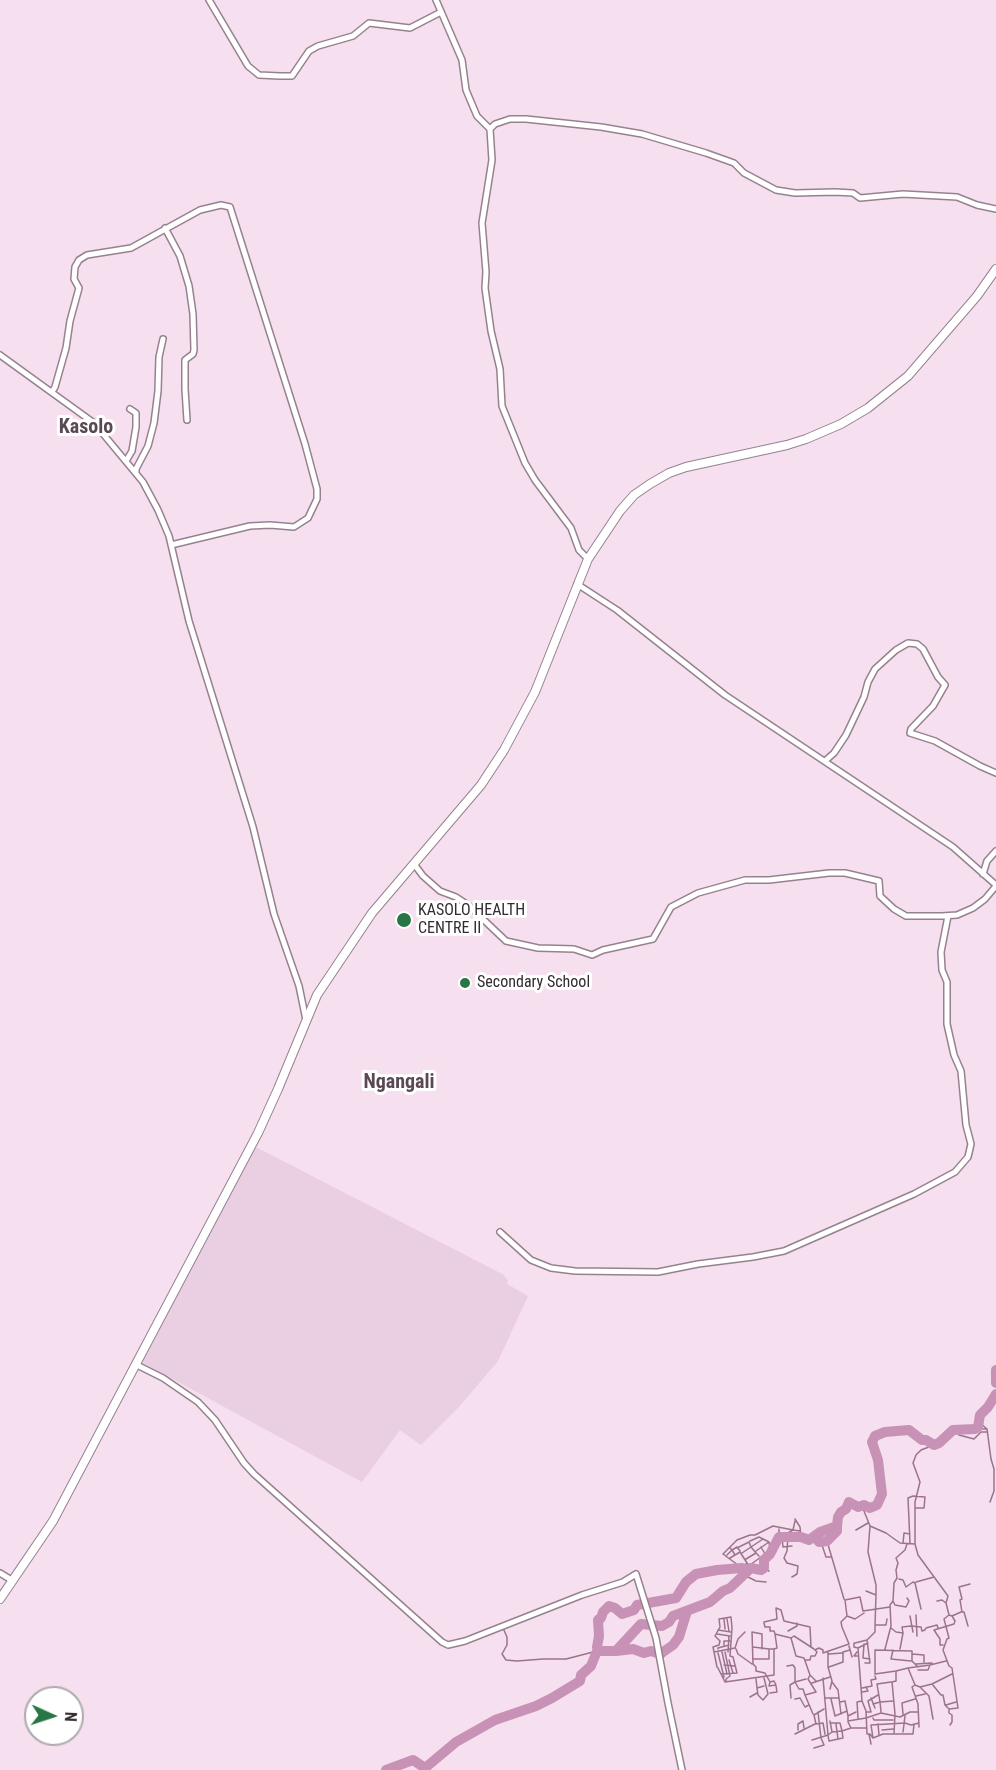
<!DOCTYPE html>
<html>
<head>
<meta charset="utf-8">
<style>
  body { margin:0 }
  #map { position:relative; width:996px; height:1770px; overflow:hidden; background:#f6dfee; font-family:"Roboto Condensed",sans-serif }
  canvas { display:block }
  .north { position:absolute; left:24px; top:1686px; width:60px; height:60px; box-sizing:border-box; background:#fff; border:2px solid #adaaac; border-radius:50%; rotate:93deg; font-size:16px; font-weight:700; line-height:24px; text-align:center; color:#332b30 }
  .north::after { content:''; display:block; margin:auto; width:21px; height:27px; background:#287645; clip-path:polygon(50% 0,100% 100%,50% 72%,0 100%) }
</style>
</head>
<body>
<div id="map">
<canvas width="996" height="1770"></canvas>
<div class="north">N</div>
</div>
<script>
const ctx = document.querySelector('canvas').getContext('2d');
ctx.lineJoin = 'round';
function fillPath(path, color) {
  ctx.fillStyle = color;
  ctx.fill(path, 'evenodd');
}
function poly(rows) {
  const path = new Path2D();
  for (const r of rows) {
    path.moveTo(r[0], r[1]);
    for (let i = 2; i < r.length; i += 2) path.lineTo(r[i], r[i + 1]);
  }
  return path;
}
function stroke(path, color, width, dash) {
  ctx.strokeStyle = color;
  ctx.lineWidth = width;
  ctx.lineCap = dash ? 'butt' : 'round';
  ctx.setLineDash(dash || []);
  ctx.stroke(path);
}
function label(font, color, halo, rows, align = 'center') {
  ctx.font = font + ' "Roboto Condensed",sans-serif';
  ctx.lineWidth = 6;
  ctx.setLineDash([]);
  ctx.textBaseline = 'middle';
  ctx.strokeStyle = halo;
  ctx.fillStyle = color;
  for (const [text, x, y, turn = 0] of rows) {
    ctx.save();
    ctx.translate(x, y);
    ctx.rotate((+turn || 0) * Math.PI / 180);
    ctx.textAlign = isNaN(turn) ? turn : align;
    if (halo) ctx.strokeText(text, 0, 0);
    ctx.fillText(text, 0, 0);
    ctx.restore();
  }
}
fillPath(poly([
  [252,1145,504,1275,508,1281,507,1284,528,1296,498,1361,459,1407,421,1445,400,1430,362,1482,138,1360]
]), '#eacee1');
stroke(poly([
  [979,1422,987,1429,991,1459,994,1469,994,1491,990,1502],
  [975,1429,986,1429],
  [956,1430,959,1435,974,1439,981,1432,987,1432],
  [862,1506,870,1526,868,1552,876,1585,876,1595],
  [795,1519,800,1527,801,1537],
  [795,1521,793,1530,800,1531],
  [870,1526,886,1533,900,1543,915,1544,915,1502,920,1482,913,1463,916,1455,921,1450,934,1445],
  [779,1529,779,1537],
  [856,1530,868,1523],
  [786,1534,793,1530],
  [788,1536,787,1551,784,1558,787,1563,798,1566,797,1574,792,1577],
  [782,1537,783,1547,792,1546],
  [750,1541,759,1537,769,1542,770,1549],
  [827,1541,844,1599],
  [821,1542,826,1557,831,1557],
  [903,1543,904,1533,910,1534],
  [910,1543,908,1498,913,1496,925,1497,924,1508,916,1508],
  [915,1544,918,1555,948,1596,946,1603,949,1615,944,1619,949,1638,947,1639,943,1650,949,1666,952,1668,958,1708,949,1709,949,1713,952,1715,952,1722,950,1725],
  [761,1547,765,1554,770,1549,772,1551],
  [730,1548,732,1550,737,1547,740,1551],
  [737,1548,749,1542,751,1547,763,1539],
  [756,1551,769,1542],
  [742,1553,751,1547,756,1553],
  [727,1555,732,1550,735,1555],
  [730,1558,740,1552,747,1563],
  [746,1559,756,1553,759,1556],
  [750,1565,765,1554,767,1557],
  [751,1568,747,1563,742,1568,723,1554,737,1540,750,1535,755,1535,773,1526,793,1530],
  [764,1568,769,1571],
  [744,1575,756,1581,766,1582],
  [899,1579,903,1580,906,1587,913,1582,915,1583,921,1609],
  [916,1582,934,1577],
  [866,1591,876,1595,875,1625,886,1625,887,1619],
  [893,1601,895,1605,906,1607,909,1601,907,1598],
  [937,1601,942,1600,946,1603],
  [916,1615,917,1636],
  [847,1616,855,1619,864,1613],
  [910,1616,913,1632],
  [952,1616,961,1612],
  [724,1619,725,1629],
  [727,1619,729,1631],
  [764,1622,777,1619,776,1608,781,1610,784,1621,810,1627,811,1647],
  [764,1623,765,1627,770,1627,770,1631,774,1631,775,1634,791,1638,794,1636,814,1649],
  [968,1626,964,1612,962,1612,960,1600,962,1599,959,1587,970,1584],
  [503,1628,507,1637,507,1645,502,1654,506,1660,517,1661,543,1659,566,1659,597,1651],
  [891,1628,896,1632,903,1633,900,1649],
  [718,1630,731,1632],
  [788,1631,797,1626,797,1623],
  [903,1633,902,1627,911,1626,921,1627,922,1631,925,1630,926,1628,937,1625,938,1628],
  [717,1634,730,1636],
  [854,1643,854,1647,858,1648,868,1643],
  [855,1643,867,1640],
  [864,1644,863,1658,870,1659],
  [724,1645,724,1641,730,1641],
  [943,1645,940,1645,940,1639,934,1630,954,1624,955,1621,952,1616,949,1615],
  [849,1646,852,1657],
  [753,1647,769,1649],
  [858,1648,862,1701,866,1711,867,1734,869,1734,871,1744],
  [718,1649,718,1648,729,1645],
  [736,1649,738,1654,752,1664],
  [762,1649,762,1634,752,1632,753,1664,756,1667,756,1671,765,1673,770,1682,769,1686,776,1685,774,1681,770,1682],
  [885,1649,891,1626,890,1605,893,1601,894,1583,897,1578,896,1570,898,1563,896,1558,905,1550,907,1544],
  [893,1650,891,1659,911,1661],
  [828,1651,828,1667,832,1681,830,1689],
  [714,1652,735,1648,738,1639,745,1632],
  [722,1652,727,1674],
  [725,1652,730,1676,726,1679,726,1682],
  [728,1652,729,1636],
  [857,1652,854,1656,858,1656],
  [718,1653,724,1677],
  [829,1654,842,1653],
  [912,1654,924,1655,924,1662],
  [753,1659,769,1659,769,1649,774,1649],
  [729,1660,733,1673],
  [805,1660,810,1660,811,1656,815,1656,817,1652,815,1650,819,1648,823,1650,823,1653,849,1644,842,1627,841,1622,847,1616,845,1600,860,1597,863,1611,890,1607],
  [865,1663,870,1663,867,1640,875,1632,875,1626],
  [916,1664,932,1663],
  [724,1665,734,1666],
  [787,1666,793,1665,795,1668,795,1682,806,1679],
  [829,1667,843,1662,843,1652,850,1650],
  [918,1670,928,1670,930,1665,946,1661],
  [896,1671,875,1674,875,1650,912,1651,912,1661,918,1667],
  [721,1674,737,1673,733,1657,730,1656,732,1628,731,1617,719,1619,720,1627,715,1636,720,1641,719,1645,713,1647,717,1667,718,1668,725,1682,774,1675,774,1649,777,1648,775,1634],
  [810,1675,816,1681],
  [823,1678,828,1735,832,1732,842,1731,840,1723,830,1723],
  [756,1679,757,1688,764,1686],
  [832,1682,838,1690,841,1714],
  [812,1683,830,1677],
  [932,1684,920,1687,929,1696,933,1719],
  [915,1685,908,1668,930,1665],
  [757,1688,758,1695,763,1700,768,1694,764,1678],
  [862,1688,872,1686,871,1680,876,1679,875,1676],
  [862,1692,868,1691,866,1687],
  [770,1693,777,1692,776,1686],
  [805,1695,813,1714],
  [916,1696,925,1694],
  [750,1697,757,1693],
  [791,1698,790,1685,795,1682,799,1689,803,1689,805,1695,816,1692,808,1679,810,1675,804,1658,796,1656,791,1638],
  [825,1698,838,1698],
  [871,1698,875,1708],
  [795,1699,800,1698,805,1707,809,1705],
  [831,1699,835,1716,847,1711],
  [840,1702,845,1701,848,1716],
  [873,1704,880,1702,877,1684,891,1682],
  [946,1705,956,1702],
  [948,1708,945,1705,943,1695,941,1695,932,1684,952,1674],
  [824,1709,814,1715,816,1724,823,1723,825,1734],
  [867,1712,871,1712,868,1701,878,1695],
  [881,1712,880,1702,893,1701],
  [903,1714,902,1703,915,1699],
  [858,1718,857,1702,862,1701],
  [873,1718,874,1720,893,1720],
  [848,1720,848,1716,856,1712],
  [830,1721,832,1732],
  [848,1721,866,1718,881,1713,900,1717,910,1712,918,1712],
  [848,1722,851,1728,866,1728],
  [836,1724,838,1739],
  [878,1724,879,1735],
  [919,1727,918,1704,912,1687,915,1685,920,1687],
  [798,1730,798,1724,803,1721,804,1728],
  [882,1730,893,1729],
  [903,1732,905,1716],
  [795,1734,815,1724],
  [870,1734,873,1738,883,1734,913,1734,914,1724],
  [894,1734,895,1714,892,1682,896,1681,896,1671,908,1668],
  [873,1738,871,1725,905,1723,911,1725,919,1723],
  [812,1740,828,1735,829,1741,843,1738,842,1731,851,1728],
  [814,1748,824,1745,821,1738,818,1712],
  [423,1770,425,1768]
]), '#9b738e', 1.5);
stroke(poly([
  [996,1370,996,1383],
  [815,1537,819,1542,827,1541,837,1531,837,1526],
  [597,1647,599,1636,598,1620,601,1618,603,1612,609,1606,615,1608,622,1614,634,1610,637,1605,676,1598,686,1582,696,1574,717,1570,742,1568,748,1571],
  [616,1651,633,1649,644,1653,651,1651,660,1654,663,1652,673,1645,679,1637,687,1611],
  [386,1770,413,1760,425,1768,456,1742,495,1720,536,1706,552,1698,580,1681,581,1675,591,1666,597,1651,616,1651,641,1624,662,1626,669,1622,673,1616,710,1602,723,1591,730,1588,751,1568,761,1570,764,1568,764,1560,770,1554,779,1537,801,1537,809,1540,820,1532,837,1526,838,1517,841,1512,846,1509,849,1502,858,1507,864,1505,870,1508,877,1505,882,1494,878,1460,872,1442,875,1436,885,1432,909,1430,922,1440,926,1440,934,1445,939,1443,953,1430,975,1429,978,1427,980,1415,988,1407,996,1394]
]), '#c892b6', 10);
const minor = poly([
  [209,0,248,66,259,75,280,76,292,76,309,51,318,46,353,36,369,23,410,28,441,12],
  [436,0,462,60,466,90,477,116,490,129,492,160,482,223,486,272,485,288,491,331,500,369,502,406,525,463,535,480,571,528,579,550,588,559],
  [490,129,495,124,510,119,526,119,601,127,642,134,706,153,734,163,744,173,776,190,795,193,835,192,853,193,860,198,903,194,957,197,977,205,996,209],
  [165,228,180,256,189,286,193,314,194,350,193,354,185,360,185,389,187,420],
  [0,355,94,423,143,482,158,510,169,536,189,621,253,827,274,914,299,986,306,1020],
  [52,392,55,387,66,348,70,321,79,288,74,279,75,267,79,260,87,255,131,248,200,210,221,205,230,207,305,444,317,489,317,499,308,518,294,527,270,525,250,526,171,545],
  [126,461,132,451,136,427,136,413,130,409],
  [136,473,136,469,148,446,154,423,158,391,159,357,163,339],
  [577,584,617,610,725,695,953,847,996,885],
  [825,761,834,753,846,735,864,697,868,682,875,669,896,650,908,643,917,644,923,649,938,677,945,685,933,706,911,729,910,733,935,741,980,766,996,773],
  [414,864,423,876,440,891,456,897,468,905,506,941,538,948,574,949,592,955,603,950,653,939,671,907,698,893,745,880,769,880,829,873,845,873,879,881,880,896,894,909,906,916,942,916,957,915,973,908,985,899,996,886],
  [983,874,987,861,996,851],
  [500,1232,531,1260,551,1268,575,1271,658,1272,698,1264,753,1257,784,1251,914,1194,955,1172,968,1157,971,1144,966,1125,961,1071,954,1055,947,1024,947,982,942,970,941,952,948,916],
  [135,1364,163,1378,198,1402,215,1420,244,1463,254,1474,442,1642,448,1645,465,1641,582,1595,623,1582,636,1574,656,1638,668,1703,682,1770],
  [0,1573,13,1581]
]);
const secondary = poly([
  [0,1599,53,1521,258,1133,278,1089,317,995,372,913,481,785,504,750,535,692,588,559,620,511,634,495,650,484,669,473,686,467,787,445,806,439,841,424,868,408,908,376,977,296,996,269]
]);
stroke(minor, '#96828f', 8);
stroke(secondary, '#96828f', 10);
stroke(minor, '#fff', 5);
stroke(secondary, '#fff', 8);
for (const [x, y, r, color] of [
  [404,920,8,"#287645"],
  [465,983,6,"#287645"]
]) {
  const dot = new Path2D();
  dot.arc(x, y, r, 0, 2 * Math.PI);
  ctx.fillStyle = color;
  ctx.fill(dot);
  stroke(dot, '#fff', 2);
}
label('16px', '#332b30', '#fff', [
  ["KASOLO HEALTH",418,911],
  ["CENTRE II",418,929],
  ["Secondary School",477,983]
], 'left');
label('bold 20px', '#5a4854', '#fff', [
  ["Kasolo",86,428],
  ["Ngangali",399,1083]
]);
</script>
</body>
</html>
